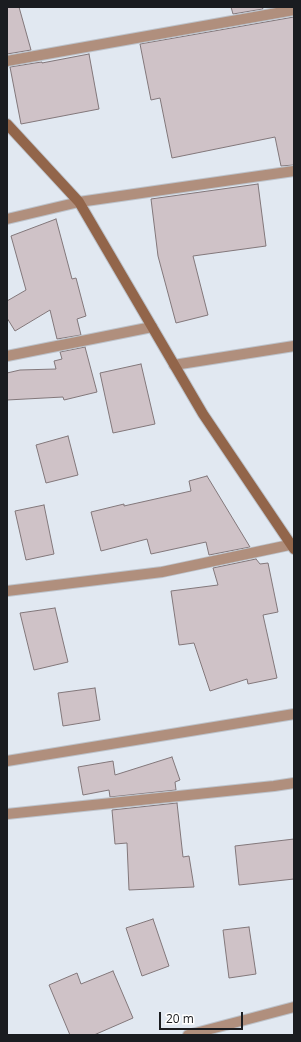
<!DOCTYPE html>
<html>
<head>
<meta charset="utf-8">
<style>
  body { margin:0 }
  #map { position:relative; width:301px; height:1042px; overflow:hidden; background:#e1e8f1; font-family:"Open Sans",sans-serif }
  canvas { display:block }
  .frame { position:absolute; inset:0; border:8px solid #1a1c20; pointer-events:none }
  .scale { position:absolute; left:159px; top:1012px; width:84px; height:18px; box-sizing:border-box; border:2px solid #1a1c20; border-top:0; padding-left:5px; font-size:12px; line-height:14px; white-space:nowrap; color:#1a1c20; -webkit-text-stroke:3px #fff; paint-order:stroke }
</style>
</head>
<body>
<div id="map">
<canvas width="301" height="1042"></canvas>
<div class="frame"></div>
<div class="scale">20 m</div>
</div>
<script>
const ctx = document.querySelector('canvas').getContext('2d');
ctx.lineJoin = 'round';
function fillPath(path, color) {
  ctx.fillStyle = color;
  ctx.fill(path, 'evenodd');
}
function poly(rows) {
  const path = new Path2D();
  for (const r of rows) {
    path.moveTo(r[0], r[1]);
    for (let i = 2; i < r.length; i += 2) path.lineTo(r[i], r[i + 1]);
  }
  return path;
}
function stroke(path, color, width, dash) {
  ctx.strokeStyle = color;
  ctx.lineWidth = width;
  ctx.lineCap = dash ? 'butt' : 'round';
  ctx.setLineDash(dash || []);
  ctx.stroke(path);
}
const building = poly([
  [7,7,19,7,31,50,7,54,7,7],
  [231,7,262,7,263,9,233,14,231,7],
  [294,17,294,165,281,166,275,137,172,158,160,98,151,100,140,44,294,17],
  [89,54,99,109,21,124,10,67,35,63,42,62,42,63,89,54],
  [258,184,266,246,193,256,208,315,176,323,158,256,151,199,258,184],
  [56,219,72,279,76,278,86,316,77,319,81,335,57,339,50,310,15,331,7,318,7,301,26,290,11,236,56,219],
  [85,347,97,392,64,400,63,397,7,400,7,373,20,370,56,369,54,361,62,359,60,352,85,347],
  [141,364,155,424,113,433,100,373,141,364],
  [68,436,78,475,46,483,36,445,68,436],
  [207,476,250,547,209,555,206,542,151,554,147,539,101,551,91,512,124,504,124,506,191,491,189,481,207,476],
  [44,505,54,554,26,560,15,511,44,505],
  [256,559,260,564,268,563,278,612,263,615,277,678,248,684,247,679,210,691,194,643,179,645,171,591,218,585,213,568,256,559],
  [55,608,68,662,34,670,20,613,55,608],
  [95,688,100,720,63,726,58,693,95,688],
  [172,757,180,780,175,782,176,790,110,797,109,790,83,795,78,767,113,761,115,775,172,757],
  [177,803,183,857,189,856,194,887,129,890,127,843,115,844,112,810,177,803],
  [294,839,294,879,239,885,235,846,294,839],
  [153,919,169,966,142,976,126,928,153,919],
  [249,927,256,974,229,978,223,930,249,927],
  [113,971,133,1018,94,1035,70,1035,49,985,77,973,81,984,113,971]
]);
fillPath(building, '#cfc2c7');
stroke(building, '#82777a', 1);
const street = poly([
  [7,61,294,10],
  [7,219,79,202,294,171],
  [7,356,152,327],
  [174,365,294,346],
  [7,591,162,572,294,544],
  [7,761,294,714],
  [7,814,274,786,294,783],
  [188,1035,294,1007]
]);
const secondary = poly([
  [7,124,79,202,203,414,294,549]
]);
stroke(street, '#bdc3cb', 12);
stroke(secondary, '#bdc3cb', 12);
stroke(street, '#b08f7d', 10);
stroke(secondary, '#92654a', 10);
</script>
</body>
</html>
